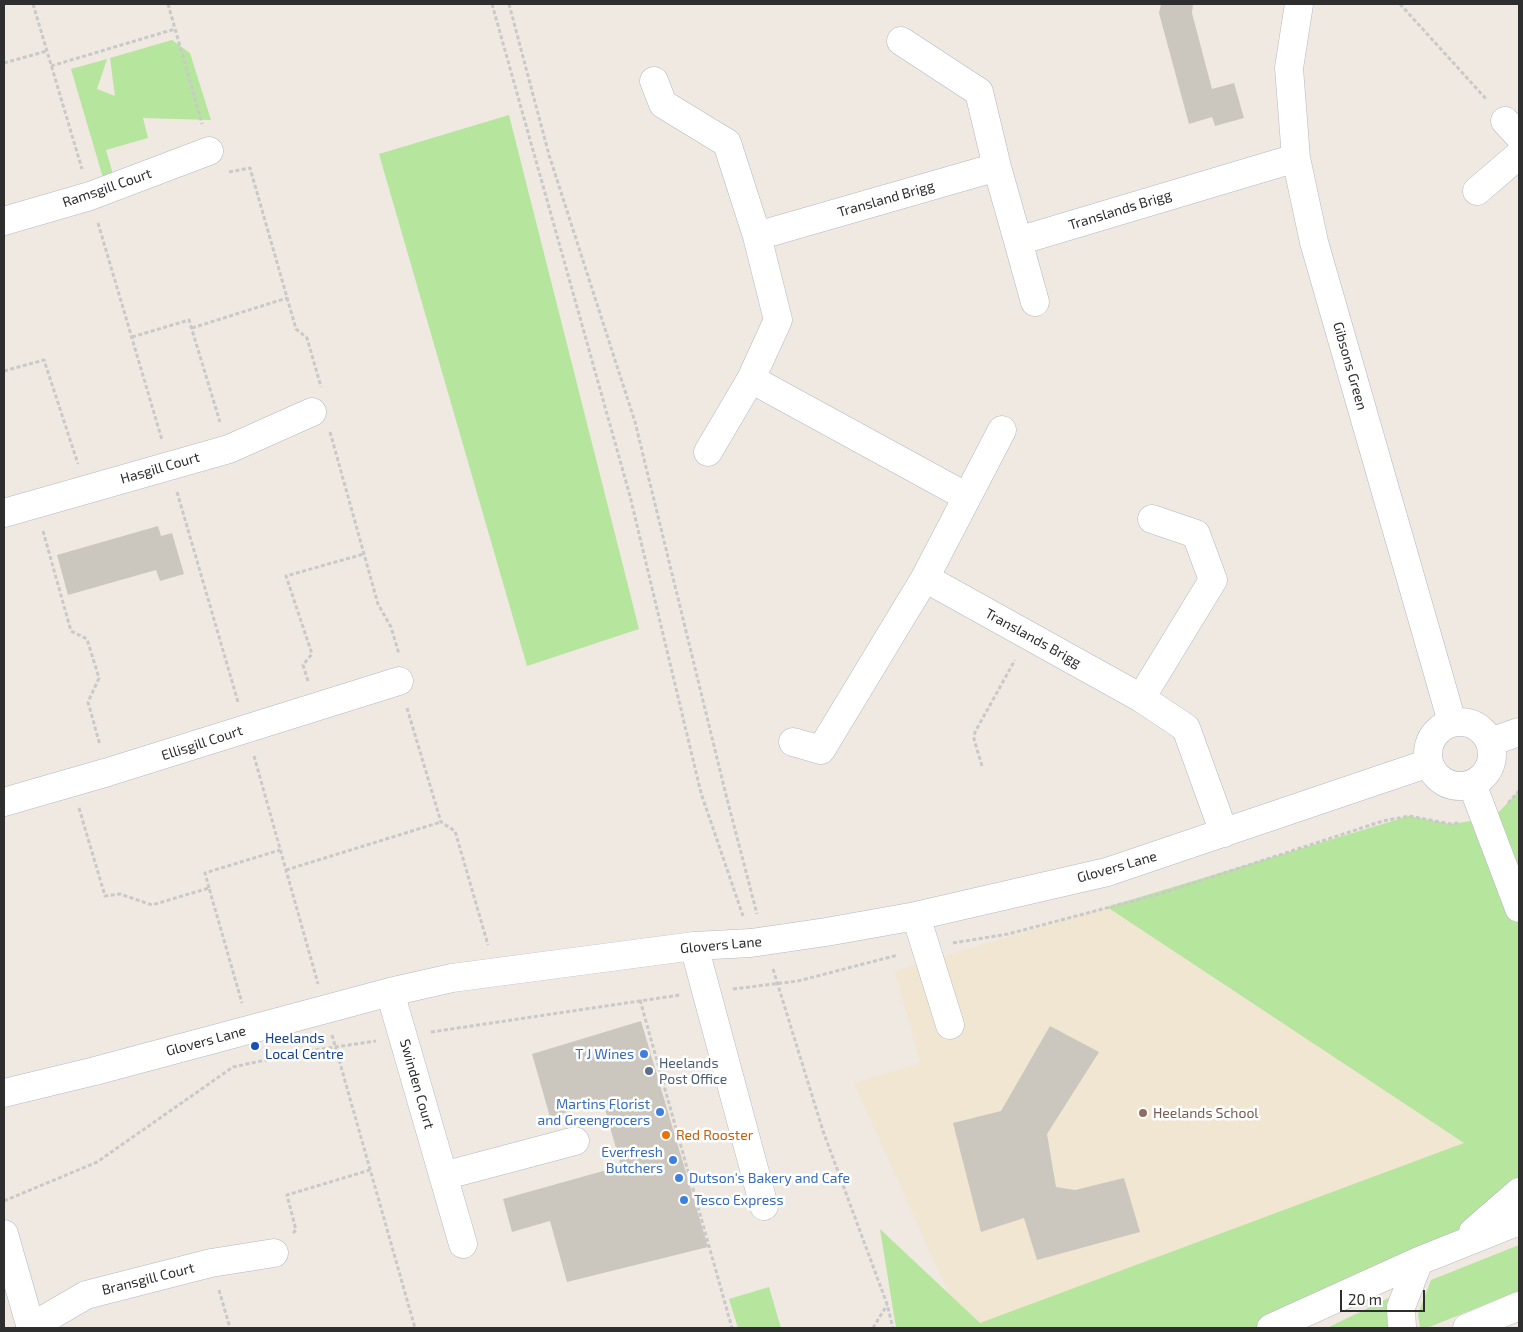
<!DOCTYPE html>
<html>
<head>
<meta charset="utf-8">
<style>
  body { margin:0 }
  #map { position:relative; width:1523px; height:1332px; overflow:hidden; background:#efe9e1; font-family:"Exo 2",sans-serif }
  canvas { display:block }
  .frame { position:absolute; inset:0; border:5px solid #2e2e2e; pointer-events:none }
  .scale { position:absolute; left:1340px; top:1290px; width:85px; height:22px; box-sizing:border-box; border:2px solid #2e2e2e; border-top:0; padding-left:6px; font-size:15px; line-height:18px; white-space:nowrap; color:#2e2e2e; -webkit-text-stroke:4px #fff; paint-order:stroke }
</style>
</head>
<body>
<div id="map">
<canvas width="1523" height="1332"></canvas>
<div class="frame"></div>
<div class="scale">20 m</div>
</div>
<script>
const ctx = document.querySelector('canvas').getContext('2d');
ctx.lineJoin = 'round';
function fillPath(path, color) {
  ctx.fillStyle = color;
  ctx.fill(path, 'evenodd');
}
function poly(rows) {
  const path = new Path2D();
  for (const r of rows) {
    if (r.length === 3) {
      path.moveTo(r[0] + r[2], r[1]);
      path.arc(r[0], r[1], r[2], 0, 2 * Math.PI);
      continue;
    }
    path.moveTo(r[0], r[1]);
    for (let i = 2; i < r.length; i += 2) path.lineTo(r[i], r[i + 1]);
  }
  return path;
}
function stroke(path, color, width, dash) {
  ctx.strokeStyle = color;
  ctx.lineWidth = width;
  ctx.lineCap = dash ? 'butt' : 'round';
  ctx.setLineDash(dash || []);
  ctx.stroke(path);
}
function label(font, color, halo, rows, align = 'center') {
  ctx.font = font + ' "Exo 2",sans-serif';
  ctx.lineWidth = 5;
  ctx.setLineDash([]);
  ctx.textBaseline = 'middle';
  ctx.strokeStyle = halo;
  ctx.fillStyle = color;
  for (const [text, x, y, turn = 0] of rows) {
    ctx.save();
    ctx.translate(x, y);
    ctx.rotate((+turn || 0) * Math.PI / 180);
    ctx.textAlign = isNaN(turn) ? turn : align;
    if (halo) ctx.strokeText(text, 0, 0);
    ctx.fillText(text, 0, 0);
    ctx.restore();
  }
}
fillPath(poly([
  [1107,907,1464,1143,1021,1328,964,1328,854,1083,920,1063,895,971]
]), '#f0e6d1');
fillPath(poly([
  [172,40,190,53,211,120,143,118,148,138,106,150,116,185,106,188,71,69,107,59,97,89,115,96,110,58],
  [509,115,639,629,527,666,379,154],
  [1519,791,1519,1192,1457,1246,1271,1328,896,1328,880,1229,980,1323,1464,1143,1107,907,1409,816,1450,824,1485,819,1497,814],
  [1519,1245,1519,1291,1427,1328,1420,1328,1418,1314,1431,1280],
  [769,1287,781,1328,738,1328,729,1299],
  [1393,1296,1392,1328,1327,1328]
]), '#b6e59e');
fillPath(poly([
  [1161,4,1193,4,1192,13,1212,89,1234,83,1244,118,1215,126,1212,117,1189,124,1159,13],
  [158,526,161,536,172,533,184,574,160,581,156,570,68,595,57,555],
  [641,1021,708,1247,567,1282,550,1221,512,1232,503,1199,621,1166,603,1102,550,1117,532,1054],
  [1050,1026,1099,1052,1047,1134,1056,1187,1075,1190,1124,1178,1140,1232,1037,1260,1024,1218,981,1232,953,1123,1001,1111]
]), '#cbc7bf');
const minor = poly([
  [1299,4,1289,68,1296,158,1314,242,1452,722],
  [654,81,663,104,727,143,757,236,778,320,751,379],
  [1505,121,1519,136],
  [997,167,1018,241,1296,158],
  [1477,191,1519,155],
  [4,221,90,196,209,151],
  [757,236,997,167,979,92,901,41],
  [1018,241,1035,302],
  [1002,430,925,578,1141,698,1186,728,1224,833],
  [708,452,751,379,967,497],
  [4,513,229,449,312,412],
  [1141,698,1213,580,1196,534,1152,519],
  [1460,754,32],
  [793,742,821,750,925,578],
  [1490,742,1519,732],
  [1472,784,1519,908],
  [4,802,108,772,399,681],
  [916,916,950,1025],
  [694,946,764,1206],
  [390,992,463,1244],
  [4,1093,95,1071,390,992,452,978,694,946,751,943,826,932,916,916,1107,872,1429,763],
  [443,1176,575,1141],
  [1473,1232,1519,1192],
  [4,1234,31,1328],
  [31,1327,86,1295,211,1263,274,1253],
  [1271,1328,1419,1261,1519,1221],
  [1402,1328,1401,1307,1419,1261],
  [1467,1328,1519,1306]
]);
stroke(minor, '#b4b7c1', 29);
stroke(poly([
  [33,4,82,169],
  [168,4,202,124],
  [492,4,630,496,701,793,743,916],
  [509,4,549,155,635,422,726,795,757,914],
  [1400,4,1487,100],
  [4,63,47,51],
  [51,66,175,29],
  [229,172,250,168,296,329,307,338,321,387],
  [98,223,162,440],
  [192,328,287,298],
  [132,337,189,320,220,422],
  [4,371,44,360,78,464],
  [330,432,378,604,391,627,399,654],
  [177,492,238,702],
  [43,531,71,631,87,639,99,678,88,702,100,745],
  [308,681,303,665,312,654,286,576,364,554],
  [407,708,441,822,455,831,488,945],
  [254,756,318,984],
  [982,766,974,739,975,732,1015,660],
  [1508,803,1519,791],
  [79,808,105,896,120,894,152,905,209,888,242,1003],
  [286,870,441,822],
  [209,888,205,873,280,850],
  [953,943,1008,934,1163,893,1383,821,1409,816,1450,824,1458,823],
  [773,969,823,1131,887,1304,893,1328],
  [733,989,798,981,898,955],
  [640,1000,732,1328],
  [431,1032,680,995],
  [332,1035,415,1328],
  [4,1201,97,1162,233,1067,308,1051,376,1041],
  [293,1233,296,1230,287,1195,370,1170],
  [219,1290,230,1328],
  [873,1328,887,1305]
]), '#c9c9c9', 3, [4, 2.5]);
stroke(minor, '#fff', 28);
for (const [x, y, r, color] of [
  [255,1046,5,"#1a4fb4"],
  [644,1054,5,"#3f7fe0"],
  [649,1071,5,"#5c6f8a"],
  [660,1112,5,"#3f7fe0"],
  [1143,1113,5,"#8d6e63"],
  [666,1135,5,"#e8710a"],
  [673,1160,5,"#3f7fe0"],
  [679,1178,5,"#3f7fe0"],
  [684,1200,5,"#3f7fe0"]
]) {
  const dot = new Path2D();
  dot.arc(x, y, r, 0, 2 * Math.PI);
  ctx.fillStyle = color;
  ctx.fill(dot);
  stroke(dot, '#fff', 2);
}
label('14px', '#2e2e2e', '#fff', [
  ["Ramsgill Court",107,188,-19],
  ["Transland Brigg",886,199,-16],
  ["Translands Brigg",1120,210,-17],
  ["Gibsons Green",1350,366,74],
  ["Hasgill Court",160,468,-16],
  ["Translands Brigg",1033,638,29],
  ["Ellisgill Court",202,743,-18],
  ["Glovers Lane",1117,867,-16],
  ["Glovers Lane",721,945,-5],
  ["Glovers Lane",206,1041,-15],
  ["Swinden Court",417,1084,74],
  ["Bransgill Court",148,1279,-14]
]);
label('14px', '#164399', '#fff', [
  ["Heelands",265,1038],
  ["Local Centre",265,1054]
], 'left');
label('14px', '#366cbe', '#fff', [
  ["T J Wines",634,1054],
  ["Martins Florist",650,1104],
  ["and Greengrocers",650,1120],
  ["Everfresh",663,1152],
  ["Butchers",663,1168],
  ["Dutson's Bakery and Cafe",689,1178,"left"],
  ["Tesco Express",694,1200,"left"]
], 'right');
label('14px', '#4e5e75', '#fff', [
  ["Heelands",659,1063],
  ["Post Office",659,1079]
], 'left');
label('14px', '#785e54', '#fff', [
  ["Heelands School",1153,1113]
], 'left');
label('14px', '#c56008', '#fff', [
  ["Red Rooster",676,1135]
], 'left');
</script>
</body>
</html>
